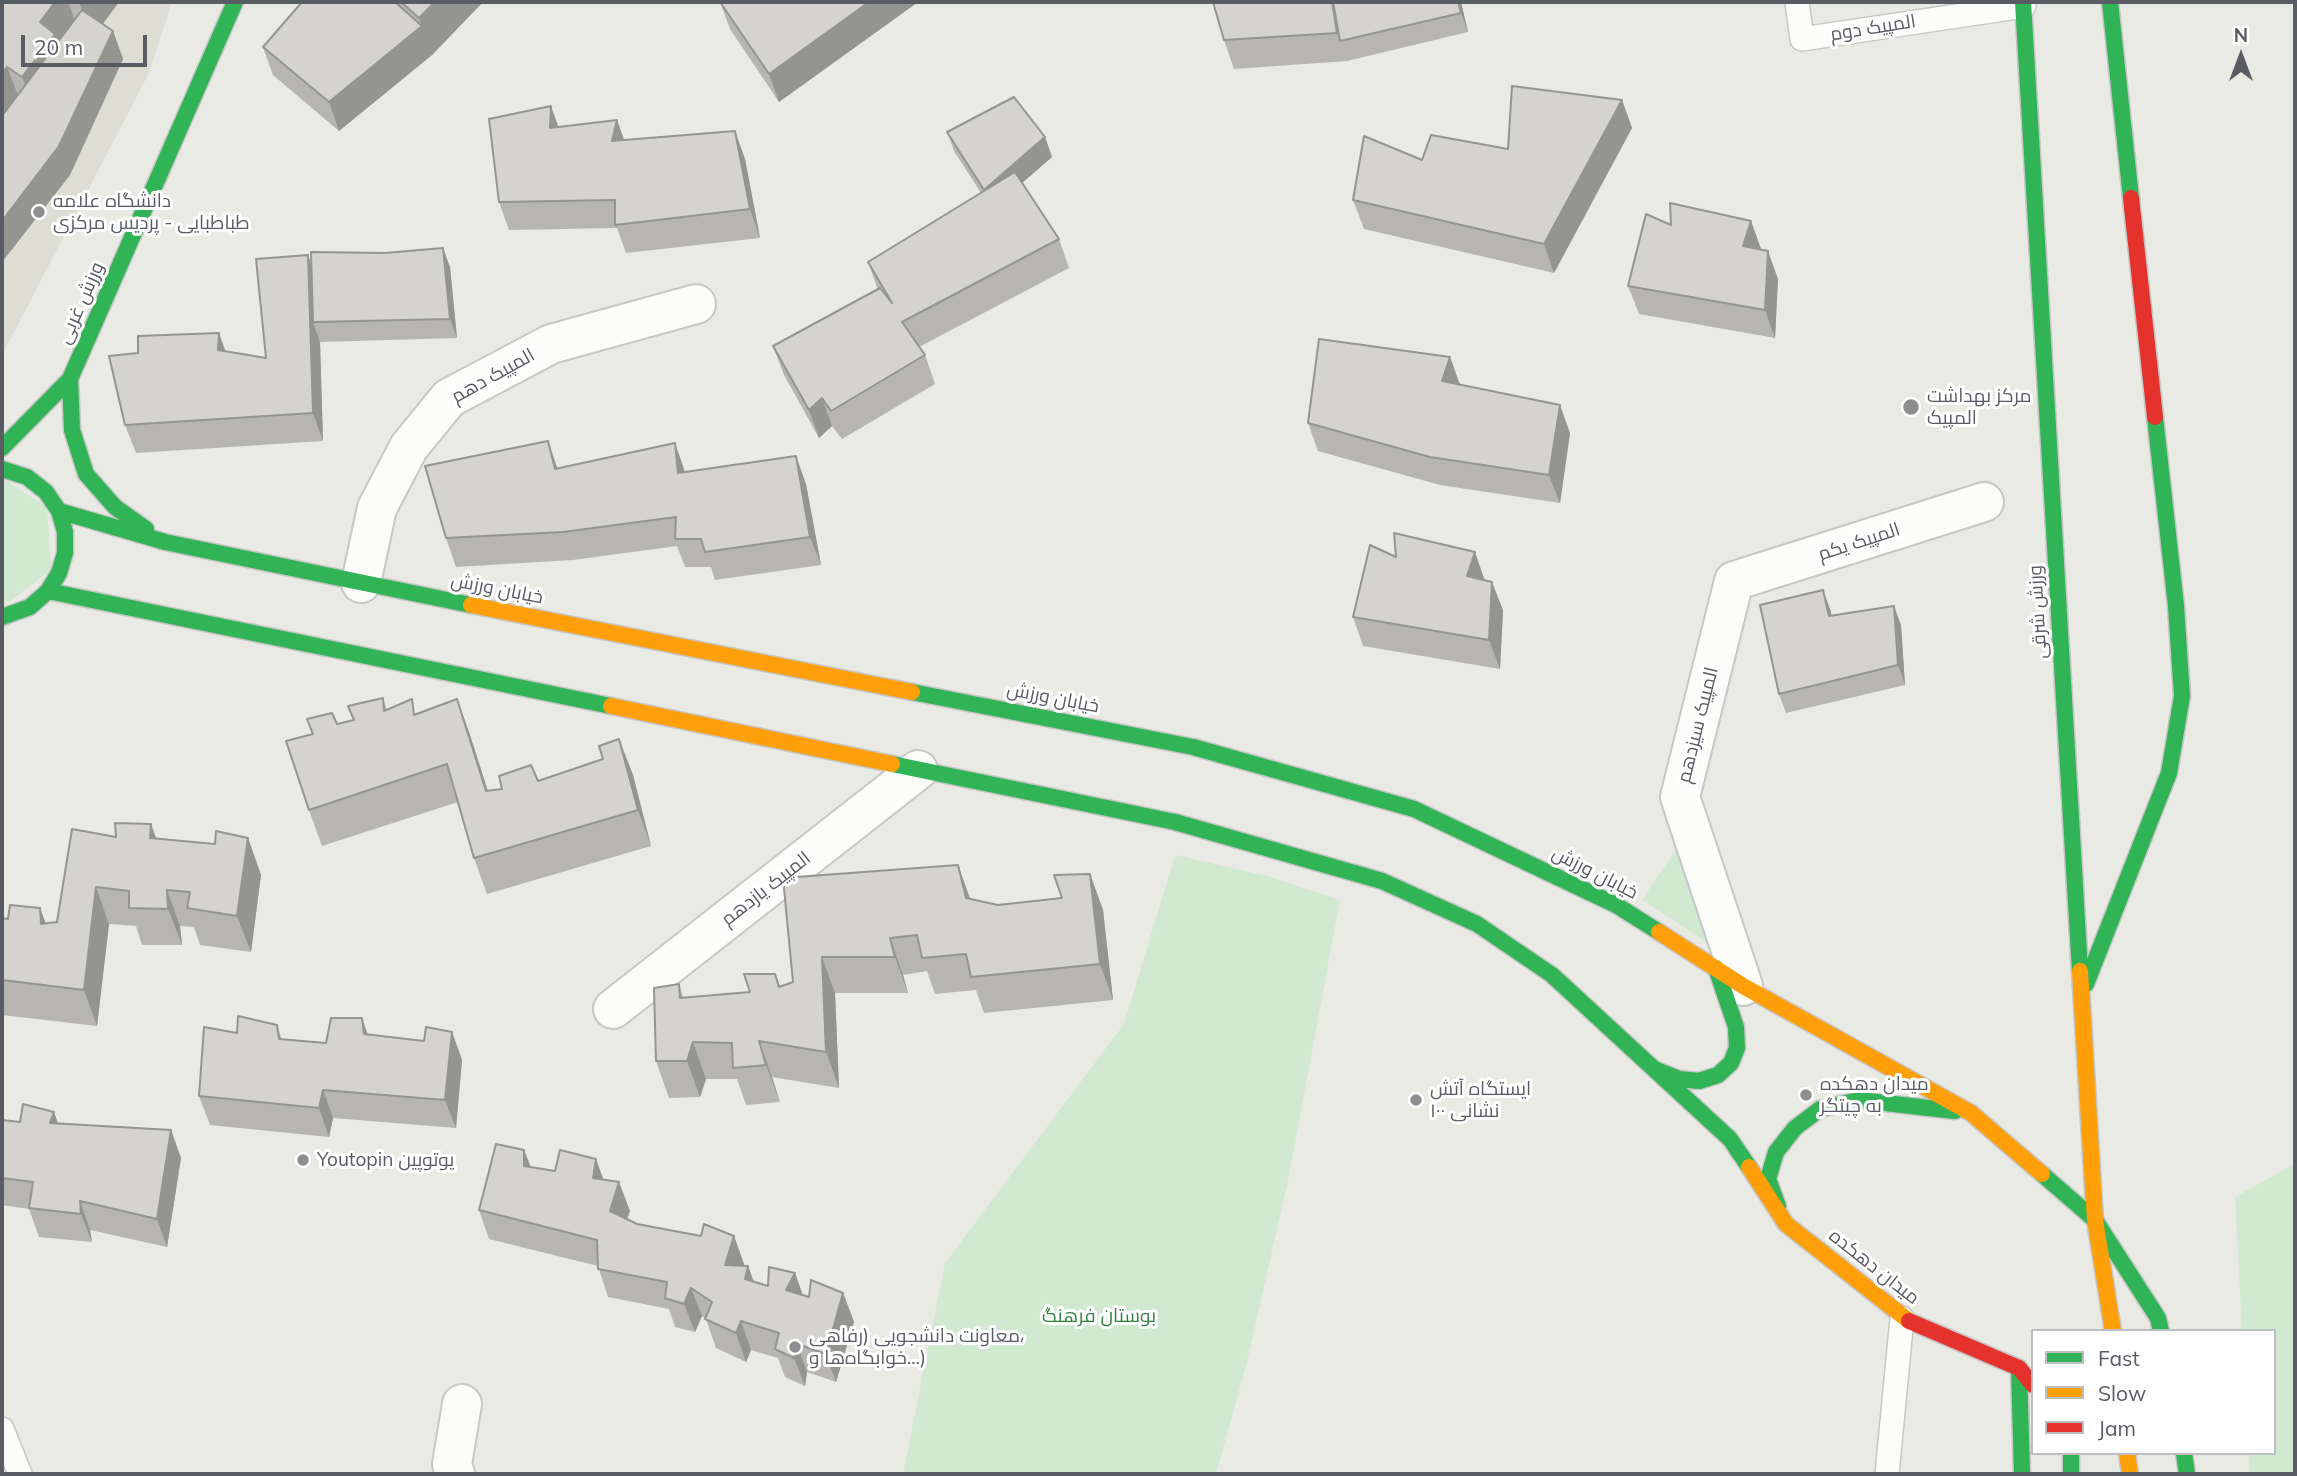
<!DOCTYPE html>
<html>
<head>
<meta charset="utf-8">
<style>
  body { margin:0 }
  #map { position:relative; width:2297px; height:1476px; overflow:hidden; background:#eaeae4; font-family:Mulish,sans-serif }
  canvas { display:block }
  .frame { position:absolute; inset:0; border:4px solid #595c62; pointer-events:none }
  .legend { position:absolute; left:2031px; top:1329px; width:245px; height:126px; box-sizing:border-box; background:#fff; border:2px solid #bdbec0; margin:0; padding:9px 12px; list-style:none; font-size:21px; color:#595c62 }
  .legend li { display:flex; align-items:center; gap:14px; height:35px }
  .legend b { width:35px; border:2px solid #bdbec0 }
  .north { position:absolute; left:2206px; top:21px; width:70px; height:70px; -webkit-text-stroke:5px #fff; paint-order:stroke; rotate:0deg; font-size:19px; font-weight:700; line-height:28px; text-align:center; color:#595c62 }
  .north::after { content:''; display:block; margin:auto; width:24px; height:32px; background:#595c62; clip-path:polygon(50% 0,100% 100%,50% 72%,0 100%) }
  .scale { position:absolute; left:21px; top:35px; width:126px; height:32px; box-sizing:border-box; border:4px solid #595c62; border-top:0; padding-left:9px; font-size:21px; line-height:24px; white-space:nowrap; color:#595c62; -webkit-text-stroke:5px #fff; paint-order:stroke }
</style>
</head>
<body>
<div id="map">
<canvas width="2297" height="1476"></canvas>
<div class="frame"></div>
<ul class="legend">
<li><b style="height:9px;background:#30b455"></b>Fast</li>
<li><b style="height:9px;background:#ff9f0a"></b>Slow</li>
<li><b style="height:9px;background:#e5322d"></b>Jam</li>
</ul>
<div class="north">N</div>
<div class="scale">20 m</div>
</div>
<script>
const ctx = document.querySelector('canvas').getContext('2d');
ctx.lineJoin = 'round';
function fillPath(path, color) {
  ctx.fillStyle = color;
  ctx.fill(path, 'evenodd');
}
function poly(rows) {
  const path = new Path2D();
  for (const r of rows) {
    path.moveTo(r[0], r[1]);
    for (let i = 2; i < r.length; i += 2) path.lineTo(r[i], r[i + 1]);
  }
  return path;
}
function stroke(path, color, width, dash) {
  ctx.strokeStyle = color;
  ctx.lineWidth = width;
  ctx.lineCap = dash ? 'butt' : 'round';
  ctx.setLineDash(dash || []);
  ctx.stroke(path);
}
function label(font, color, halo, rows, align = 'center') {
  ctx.font = font + ' Mulish,Cairo,sans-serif';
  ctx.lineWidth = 6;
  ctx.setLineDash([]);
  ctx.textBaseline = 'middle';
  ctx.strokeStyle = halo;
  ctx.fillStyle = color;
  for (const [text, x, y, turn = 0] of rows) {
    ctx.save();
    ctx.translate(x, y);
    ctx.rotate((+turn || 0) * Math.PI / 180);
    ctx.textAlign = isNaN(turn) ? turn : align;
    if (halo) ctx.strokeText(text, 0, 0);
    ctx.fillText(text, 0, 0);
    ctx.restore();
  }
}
fillPath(poly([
  [2,2,172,2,149,73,2,355]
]), '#ddddd3');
fillPath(poly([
  [2,478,47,507,51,570,2,607],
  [1685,836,1717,949,1642,900],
  [1175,855,1267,876,1340,900,1289,1176,1247,1362,1216,1474,903,1474,945,1263,1124,1024],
  [2295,1164,2295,1474,2250,1474,2249,1453,2274,1453,2274,1331,2242,1331,2235,1197]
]), '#d1e8d1');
const lane = poly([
  [1797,2,1802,39,2024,6],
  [2,1429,20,1474],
  [1887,1474,1902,1318]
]);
const street = poly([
  [361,583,377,508,409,447,449,398,551,344,696,304],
  [1743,986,1680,797,1734,581,1984,502],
  [613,1009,918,770],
  [455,1474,452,1464,462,1404]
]);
const fast = poly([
  [2023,2,2080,971],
  [2110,2,2131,198],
  [70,379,72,430,86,474,115,507,146,529],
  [2,448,70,379,235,2],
  [2,469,27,477,46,492,59,511,65,532,65,553,59,573,48,591,30,607,2,617],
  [59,511,165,542,471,605],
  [48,591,611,706],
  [912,692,1193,747,1414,809,1616,905,1659,932],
  [892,764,1175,822,1382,881,1477,924,1552,975,1730,1139,1749,1167],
  [2086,984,2169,773,2182,696,2176,606,2155,417],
  [1654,1069,1679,1079,1699,1081,1718,1075,1731,1063,1737,1048,1736,1027,1716,968],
  [2042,1174,2095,1220,2158,1318,2161,1331],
  [1778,1206,1768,1179,1776,1152,1795,1128,1820,1109,1859,1100,1955,1111],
  [2019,1368,2022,1474],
  [2071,1453,2071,1474],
  [2184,1453,2187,1474]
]);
const slow = poly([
  [471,605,912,692],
  [611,706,892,764],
  [1659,932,1743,986,1971,1113,2042,1174],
  [2080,971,2095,1220,2113,1331],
  [1749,1167,1786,1224,1909,1321],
  [2127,1453,2130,1474]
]);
const jam = poly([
  [2131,198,2155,417],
  [1909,1321,2019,1368,2033,1385]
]);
stroke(lane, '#c6c8c6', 26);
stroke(street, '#c6c8c6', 42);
stroke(fast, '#c5c6c5', 19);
stroke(slow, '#c5c6c5', 19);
stroke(jam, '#c5c6c5', 19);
stroke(lane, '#fcfcfb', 23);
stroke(street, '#fcfcfb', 38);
stroke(fast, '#30b455', 16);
stroke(slow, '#ff9f0a', 16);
stroke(jam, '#e5322d', 16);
fillPath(poly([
  [2,2,119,2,103,24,113,31,123,59,70,175,2,262],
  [302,2,483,2,432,55,339,131,273,75,263,47],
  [720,2,918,2,779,102,730,29],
  [1213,2,1461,2,1468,32,1347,61,1234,69,1224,40],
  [1622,100,1632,128,1554,273,1364,229,1353,200,1422,160,1508,149],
  [617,120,624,140,745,159,760,238,626,253,617,228,509,230,499,202,559,127],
  [947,132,1045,137,1052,157,1022,183,1059,239,1069,268,919,347,925,355,935,384,842,439,832,426,819,438,784,375,773,346,878,290,868,262,981,193,954,151],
  [1751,221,1761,249,1778,279,1775,338,1639,314,1628,286,1671,225],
  [312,265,450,267,457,338,320,342,323,441,136,453,125,425,225,352,266,358],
  [1450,357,1460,385,1570,433,1560,503,1440,485,1318,451,1308,423],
  [558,469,685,472,806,484,821,565,715,580,711,567,685,567,677,546,573,560,456,567,446,538],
  [1396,557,1485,580,1503,610,1500,669,1363,646,1353,617],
  [1830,609,1832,616,1901,625,1905,685,1786,713,1779,694],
  [383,698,387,710,417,714,457,699,470,735,488,791,538,781,603,759,619,739,633,775,651,846,487,894,474,858,458,802,322,846,309,810,312,735,307,719,337,724,353,720,348,706],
  [151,824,156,838,215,844,248,838,261,875,251,952,200,945,194,927,180,926,182,945,142,945,136,926,109,924,97,1026,2,1015,2,918,46,923,57,922,116,837],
  [1090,874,1103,910,1113,1000,984,1013,976,990,935,994,927,971,903,975,908,993,835,993,839,1088,772,1077,780,1102,746,1105,737,1079,706,1079,700,1097,669,1098,656,1061,679,984,683,997,750,992,775,974,780,986,793,982,783,878,971,899,998,905,1062,898],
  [277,1025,282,1040,326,1043,368,1035,424,1041,452,1032,462,1060,456,1128,333,1118,329,1137,210,1125,199,1096,237,1033],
  [54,1112,58,1124,171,1130,181,1158,167,1247,90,1230,92,1242,39,1237,29,1209,2,1205,2,1120,20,1122],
  [524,1150,531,1167,555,1171,596,1159,603,1180,630,1211,627,1219,637,1224,701,1236,734,1236,744,1265,748,1266,754,1282,768,1286,795,1273,803,1295,809,1297,843,1293,854,1322,836,1382,807,1372,805,1386,785,1377,778,1358,751,1350,746,1362,716,1348,706,1319,702,1316,695,1332,675,1327,669,1309,608,1297,598,1266,489,1239,479,1210]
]), '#b6b5b2');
fillPath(poly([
  [55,2,68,2,77,26,35,113,22,77,40,22],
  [79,2,119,2,92,38],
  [435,2,483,2,432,55,339,131,329,102,422,26,419,18],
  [869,2,918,2,779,102,769,74],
  [1458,2,1461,2,1468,32,1461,13],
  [113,31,123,59,70,175,2,262,2,221],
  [7,67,21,103,2,161,2,74],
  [1622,100,1632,128,1554,273,1544,244],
  [551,106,561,134,550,128],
  [617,120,627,148,612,141],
  [735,131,745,159,760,238,750,209],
  [1045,137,1052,157,991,210,984,190],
  [1751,221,1761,249,1743,246],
  [443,248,450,267,457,338,450,319],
  [1768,251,1778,279,1775,338,1765,310],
  [308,255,318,284,313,322,320,342,323,441,313,413],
  [219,333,229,361,218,350],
  [1450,357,1460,385,1442,381],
  [822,398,832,426,819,438,809,410],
  [1560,405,1570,433,1560,503,1549,475],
  [548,441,558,470,555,469],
  [675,443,685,472,688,502,678,473],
  [796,456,806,484,821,565,810,537],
  [1475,552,1485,581,1467,576],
  [1492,582,1503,610,1500,669,1489,640],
  [1823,590,1830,609,1836,636,1829,616],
  [1894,606,1901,625,1905,685,1898,665],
  [457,699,470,735,499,827,486,791],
  [619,739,633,775,651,846,638,810],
  [151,824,164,861,150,838],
  [248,838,261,875,251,952,237,916],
  [958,865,971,901,966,898],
  [1090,874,1103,910,1113,1000,1100,964],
  [96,887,109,924,97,1026,84,990],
  [167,890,180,926,182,945,168,909],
  [40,908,54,945,41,924],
  [890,938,903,975,908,993,895,957],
  [822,957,835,993,839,1088,826,1052],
  [362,1018,372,1047,364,1034],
  [452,1032,462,1060,456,1128,445,1100],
  [759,1041,772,1077,780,1102,766,1065],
  [693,1042,706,1079,700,1097,687,1061],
  [323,1090,333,1118,329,1137,319,1108],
  [54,1112,64,1140,50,1123],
  [171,1130,181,1158,167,1247,157,1219],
  [524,1150,535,1179,524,1166],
  [596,1159,606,1187,593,1178],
  [619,1182,630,1211,620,1239,610,1211],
  [80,1201,90,1230,92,1242,81,1214],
  [734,1236,744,1264,736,1293,725,1265],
  [748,1266,758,1294,745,1279],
  [795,1273,805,1302,786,1290],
  [691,1288,702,1316,695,1332,684,1304],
  [843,1293,854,1322,836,1382,826,1354],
  [741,1321,751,1350,746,1362,736,1333],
  [797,1344,807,1372,805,1386,794,1358]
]), '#949491');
const building = poly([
  [2,2,55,2,40,22,55,34,22,77,7,67,2,74,2,2],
  [302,2,395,2,422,26,329,102,263,47,302,2],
  [401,2,435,2,419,18,401,2],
  [720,2,869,2,769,74,720,2],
  [1213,2,1332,2,1337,33,1224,40,1213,2],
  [1333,2,1458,2,1461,13,1340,41,1333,2],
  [82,10,113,31,59,146,2,221,2,116,82,10],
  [1512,86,1622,100,1544,244,1353,200,1364,136,1422,160,1431,135,1508,149,1512,86],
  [1014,97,1045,137,984,190,947,132,1014,97],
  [551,106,550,128,617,120,612,141,735,131,750,209,615,225,615,200,499,202,489,119,551,106],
  [1015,172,1059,239,902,322,925,355,831,411,822,398,809,410,773,346,880,288,892,303,868,262,1015,172],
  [1670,203,1751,221,1743,246,1768,251,1765,310,1628,286,1646,214,1671,225,1670,203],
  [443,248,450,319,313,322,311,252,385,253,443,248],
  [308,255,313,413,125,425,109,356,138,353,138,336,219,333,218,350,266,358,256,259,308,255],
  [1319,339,1450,357,1442,381,1560,405,1549,475,1430,457,1308,423,1319,339],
  [548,441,555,469,675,443,678,473,796,456,810,537,705,552,701,539,675,539,676,517,563,532,446,538,425,466,548,441],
  [1394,533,1475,552,1467,576,1492,582,1489,640,1353,617,1370,545,1396,557,1394,533],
  [1823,590,1829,616,1894,606,1898,665,1779,694,1760,605,1823,590],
  [383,698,384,711,412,699,414,715,457,699,486,791,502,789,499,776,531,765,538,781,603,759,599,746,619,739,638,810,474,858,447,764,309,810,286,741,313,734,307,719,332,713,337,724,354,720,348,706,383,698],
  [115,823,151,824,150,838,215,844,216,831,248,838,237,916,187,908,190,892,167,890,168,909,129,908,129,891,96,887,84,990,2,980,2,918,8,919,10,905,40,908,41,924,57,922,72,829,116,837,115,823],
  [958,865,966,898,998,905,1062,898,1054,875,1090,874,1100,964,971,977,966,954,922,958,917,935,890,938,895,957,822,957,826,1052,759,1041,766,1065,733,1068,732,1043,693,1042,687,1061,656,1061,654,988,679,984,680,998,750,992,744,974,775,974,779,987,793,982,783,878,958,865],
  [238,1016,277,1025,279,1039,326,1043,331,1018,362,1018,364,1034,424,1041,426,1027,452,1032,445,1100,323,1090,319,1108,199,1096,204,1027,237,1033,238,1016],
  [23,1104,54,1112,50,1123,171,1130,157,1219,80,1201,81,1214,29,1208,33,1182,2,1178,2,1120,20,1122,23,1104],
  [496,1144,524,1150,524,1166,555,1171,560,1150,596,1159,593,1178,619,1182,610,1211,637,1224,701,1236,704,1224,734,1236,725,1265,748,1266,745,1279,768,1286,769,1267,795,1273,786,1290,809,1297,811,1280,843,1293,826,1354,797,1344,794,1358,775,1349,779,1333,741,1321,736,1333,705,1319,712,1302,691,1288,684,1304,665,1298,667,1282,598,1269,597,1240,479,1210,496,1144]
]);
fillPath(building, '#d4d3cf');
stroke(building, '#949491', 2);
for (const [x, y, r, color] of [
  [39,212,7,"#8c8e90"],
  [1911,407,9,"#8c8e90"],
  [1806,1095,7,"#8c8e90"],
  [1416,1100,7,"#8c8e90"],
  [303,1160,7,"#8c8e90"],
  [795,1347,7,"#8c8e90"]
]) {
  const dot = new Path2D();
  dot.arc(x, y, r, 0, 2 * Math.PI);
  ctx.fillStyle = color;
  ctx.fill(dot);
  stroke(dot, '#fff', 2.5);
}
label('19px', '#595c62', '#fff', [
  ["المپیک دوم",1873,28,-9],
  ["ورزش غربی",81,303,-66],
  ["المپیک دهم",493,376,-29],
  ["المپیک یکم",1859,542,-18],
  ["خیابان ورزش",497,589,11],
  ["ورزش شرقی",2038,612,-93],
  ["خیابان ورزش",1053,698,11],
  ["المپیک سیزدهم",1698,725,-76],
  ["خیابان ورزش",1595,873,27],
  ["المپیک یازدهم",766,889,-38],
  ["میدان دهکده",1874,1267,38]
]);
label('19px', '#595c62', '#fff', [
  ["دانشگاه علامه",53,201],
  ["طباطبایی - پردیس مرکزی",53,223],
  ["مرکز بهداشت",1927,396],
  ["المپیک",1927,418],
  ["میدان دهکده",1820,1084],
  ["به چیتگر",1820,1106],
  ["ایستگاه آتش",1430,1089],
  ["نشانی ۱۰۰",1430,1111],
  ["Youtopin یوتوپین",317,1160],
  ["معاونت دانشجویی (رفاهی،",809,1336],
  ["خوابگاه‌ها و...)",809,1358]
], 'left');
label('19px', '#318240', '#fff', [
  ["بوستان فرهنگ",1099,1316]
]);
</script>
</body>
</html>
